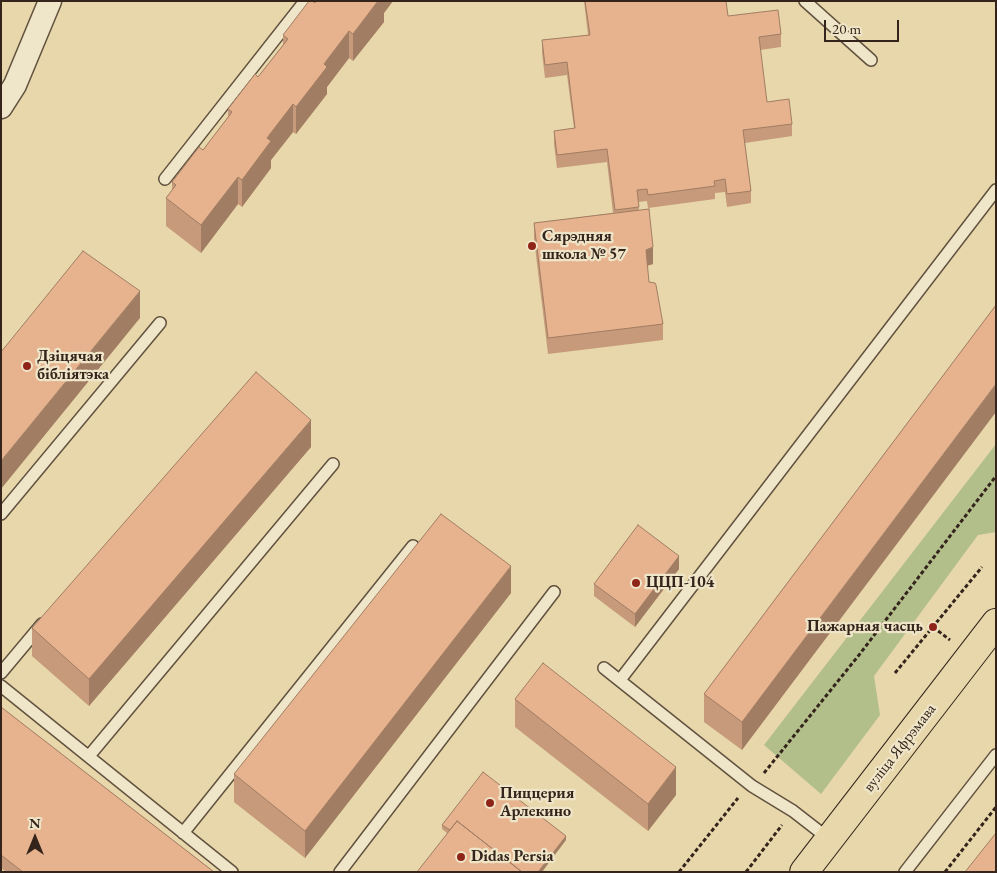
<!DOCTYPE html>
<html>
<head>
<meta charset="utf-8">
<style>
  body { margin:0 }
  #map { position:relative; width:997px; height:873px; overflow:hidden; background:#e7d7aa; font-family:"EB Garamond",serif }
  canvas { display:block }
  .frame { position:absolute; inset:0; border:2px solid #34241b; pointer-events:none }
  .north { position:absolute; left:10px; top:813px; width:50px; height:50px; -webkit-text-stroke:4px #efe5c8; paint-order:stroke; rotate:0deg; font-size:14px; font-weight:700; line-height:20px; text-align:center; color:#34241b }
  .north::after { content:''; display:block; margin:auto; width:18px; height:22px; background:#34241b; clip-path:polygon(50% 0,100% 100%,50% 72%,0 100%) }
  .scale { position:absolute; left:824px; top:20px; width:75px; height:22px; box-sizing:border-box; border:2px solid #34241b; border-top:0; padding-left:6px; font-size:15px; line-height:18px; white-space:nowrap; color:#34241b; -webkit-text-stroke:4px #efe5c8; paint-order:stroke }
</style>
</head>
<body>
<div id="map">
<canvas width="997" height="873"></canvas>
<div class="frame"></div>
<div class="north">N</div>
<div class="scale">20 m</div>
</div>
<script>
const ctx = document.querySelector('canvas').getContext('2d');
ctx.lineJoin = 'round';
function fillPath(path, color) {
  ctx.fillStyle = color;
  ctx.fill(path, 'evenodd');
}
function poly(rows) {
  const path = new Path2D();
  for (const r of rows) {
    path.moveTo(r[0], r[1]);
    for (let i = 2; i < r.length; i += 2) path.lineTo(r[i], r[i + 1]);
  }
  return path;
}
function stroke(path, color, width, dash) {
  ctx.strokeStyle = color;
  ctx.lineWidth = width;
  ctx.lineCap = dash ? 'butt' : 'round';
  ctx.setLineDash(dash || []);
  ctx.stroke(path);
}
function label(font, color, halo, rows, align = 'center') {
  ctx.font = font + ' "EB Garamond",serif';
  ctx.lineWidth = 4.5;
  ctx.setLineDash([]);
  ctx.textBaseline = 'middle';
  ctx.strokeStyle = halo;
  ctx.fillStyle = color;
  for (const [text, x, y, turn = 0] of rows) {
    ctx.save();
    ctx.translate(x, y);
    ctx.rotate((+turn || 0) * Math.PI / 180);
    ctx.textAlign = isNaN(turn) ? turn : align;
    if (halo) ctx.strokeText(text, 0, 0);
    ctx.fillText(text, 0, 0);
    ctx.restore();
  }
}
fillPath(poly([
  [996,444,996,532,978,535,874,676,880,715,821,794,764,745]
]), '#b2bf8b');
const lane = poly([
  [805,1,871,60],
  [165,179,305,1],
  [1,514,160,323],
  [604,668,752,786,793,811,829,839],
  [1,673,42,624],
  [620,680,996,190],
  [1,686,232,872],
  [89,756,333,464],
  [183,833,413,546],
  [340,872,554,592],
  [905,872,996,755]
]);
const street = poly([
  [1,107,15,85,50,1]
]);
const primary = poly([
  [804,872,996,623]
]);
stroke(lane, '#61513f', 14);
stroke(street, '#61513f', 25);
stroke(primary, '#34241b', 30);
stroke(poly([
  [1,2,1,1],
  [933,627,950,640],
  [895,673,982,567],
  [764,773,859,655,996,476],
  [679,872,738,798],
  [746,872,782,825],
  [945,872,996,807]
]), '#34241b', 3, [4, 2.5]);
stroke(lane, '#efe5c8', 11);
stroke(street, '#efe5c8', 22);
stroke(primary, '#e7d7aa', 28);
fillPath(poly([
  [316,1,393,1,384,13,384,22,353,61,349,58,327,87,327,94,296,134,293,132,271,160,271,168,242,207,238,204,201,253,166,226,166,198,172,190,172,182,203,150,228,117,228,109,258,77,283,45,283,35],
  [584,1,726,1,728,16,781,34,781,47,760,50,767,102,792,124,792,136,745,143,751,191,751,203,727,207,725,192,715,193,715,199,648,208,647,201,638,202,639,210,653,264,647,266,649,282,663,324,663,340,548,354,534,239,534,223,613,213,607,162,557,168,554,144,554,131,574,128,567,75,545,78,542,53,542,40,588,35],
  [996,305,742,750,704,722,704,694],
  [311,447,89,706,32,656,32,628],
  [679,569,635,627,594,596,594,584],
  [511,593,305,858,234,802,234,774],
  [515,699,676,795,648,831,515,727],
  [1,707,214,872,6,872,1,868],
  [442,825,566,840,447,833,442,829]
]), '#c69a7a');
fillPath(poly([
  [378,1,393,1,384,13,384,22,353,61,353,34],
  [349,31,349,58,327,87,327,94,296,134,296,107,324,64],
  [293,104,293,132,271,160,271,168,242,207,242,180,267,138],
  [238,177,238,204,201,253,201,225],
  [653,247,653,264,646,266,646,250],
  [140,291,140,318,1,489,1,461],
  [996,384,996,412,742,750,742,722],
  [311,420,311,447,89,706,89,679],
  [679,556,679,569,635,627,635,614],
  [511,566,511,593,305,858,305,831],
  [676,767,676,795,648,831,648,804],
  [566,836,566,840,542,872,538,872]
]), '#a17d63');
const building = poly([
  [309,1,312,1,315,3,316,1,378,1,353,34,349,31,324,64,327,67,296,107,293,104,267,138,271,141,242,180,238,177,201,225,166,198,176,185,172,182,199,147,203,150,232,112,228,109,255,74,258,77,288,39,283,35,309,1],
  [585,1,726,1,728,16,778,10,781,34,759,37,767,102,789,99,792,124,743,130,751,191,727,194,725,179,714,181,715,186,648,195,647,189,637,190,639,207,615,210,607,149,557,155,554,131,575,128,567,62,545,65,542,40,590,35,585,1],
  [649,209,653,247,646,250,649,282,655,283,656,285,663,324,548,338,534,223,649,209],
  [83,251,140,291,1,461,1,352,83,251],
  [996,305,996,384,742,722,704,694,996,305],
  [256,372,311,420,89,679,32,628,256,372],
  [441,514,511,566,305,831,234,774,441,514],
  [638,525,679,556,635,614,594,584,638,525],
  [543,663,676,767,648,804,515,699,543,663],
  [1,707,214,872,23,872,1,855,1,707],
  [483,772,566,836,538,872,522,872,457,821,450,830,442,825,483,772],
  [457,821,522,872,417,872,457,821],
  [996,833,996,872,965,872,996,833]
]);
fillPath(building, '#e6b38e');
stroke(building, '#a17d63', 1);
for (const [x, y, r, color] of [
  [532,246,5,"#8f2418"],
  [27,366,5,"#8f2418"],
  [636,583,5,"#8f2418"],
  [933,627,5,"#8f2418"],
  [490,803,5,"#8f2418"],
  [461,857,5,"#8f2418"]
]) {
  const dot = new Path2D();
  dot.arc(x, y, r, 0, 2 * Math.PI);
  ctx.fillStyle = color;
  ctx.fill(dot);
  stroke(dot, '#efe5c8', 2);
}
label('bold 16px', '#34241b', '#efe5c8', [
  ["Сярэдняя",542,237],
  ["школа № 57",542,255],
  ["Дзіцячая",37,357],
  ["бібліятэка",37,375],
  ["ЦЦП-104",646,583],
  ["Пажарная часць",923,627,"right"],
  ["Пиццерия",500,794],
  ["Арлекино",500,812],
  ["Didas Persia",471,857]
], 'left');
label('16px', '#34241b', '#efe5c8', [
  ["вуліца Яфрэмава",900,748,-52]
]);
</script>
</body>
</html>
